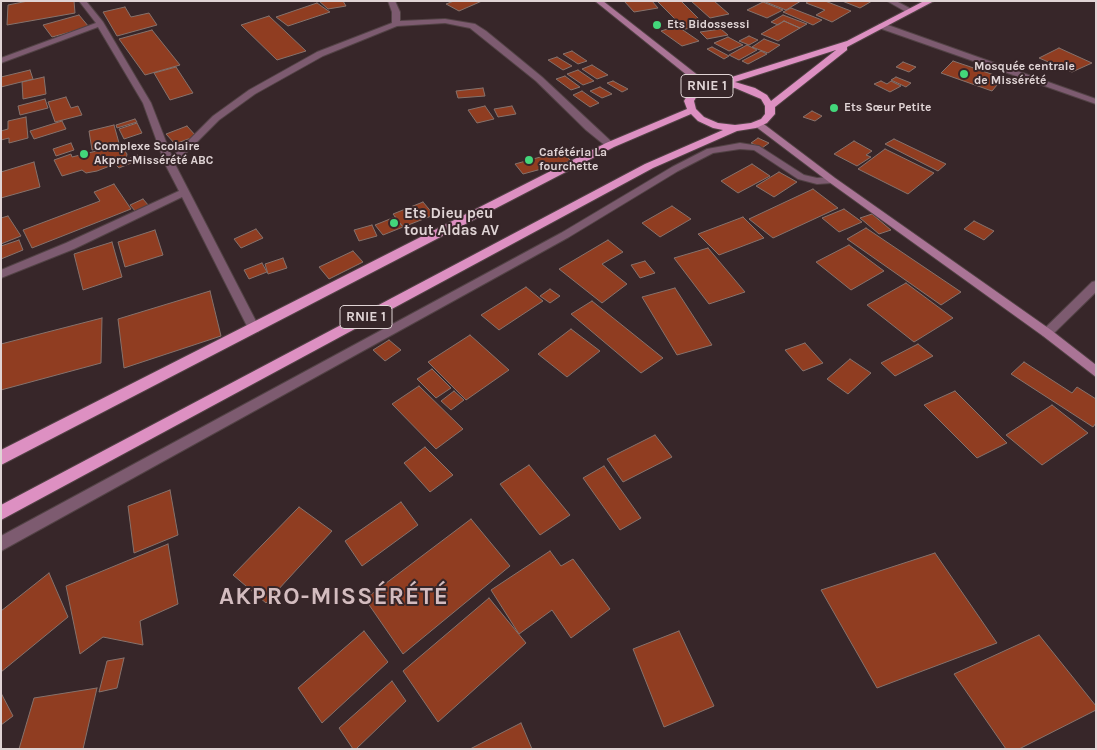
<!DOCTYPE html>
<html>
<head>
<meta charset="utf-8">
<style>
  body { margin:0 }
  #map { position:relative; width:1097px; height:750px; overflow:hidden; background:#372629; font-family:Karla,sans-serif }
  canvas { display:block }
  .frame { position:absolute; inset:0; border:2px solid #e0d4d5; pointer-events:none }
</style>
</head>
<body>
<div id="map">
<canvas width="1097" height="750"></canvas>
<div class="frame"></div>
</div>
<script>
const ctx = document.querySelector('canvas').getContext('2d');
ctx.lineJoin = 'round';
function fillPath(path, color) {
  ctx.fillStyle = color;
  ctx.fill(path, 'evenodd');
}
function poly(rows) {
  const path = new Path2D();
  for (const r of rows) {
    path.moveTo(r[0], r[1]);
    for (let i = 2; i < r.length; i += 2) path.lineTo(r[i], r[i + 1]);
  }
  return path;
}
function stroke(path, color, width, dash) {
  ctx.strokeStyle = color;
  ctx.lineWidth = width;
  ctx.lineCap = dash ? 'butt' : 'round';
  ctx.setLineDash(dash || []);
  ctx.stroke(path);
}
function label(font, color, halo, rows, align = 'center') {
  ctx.font = font + ' Karla,sans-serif';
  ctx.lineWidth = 4;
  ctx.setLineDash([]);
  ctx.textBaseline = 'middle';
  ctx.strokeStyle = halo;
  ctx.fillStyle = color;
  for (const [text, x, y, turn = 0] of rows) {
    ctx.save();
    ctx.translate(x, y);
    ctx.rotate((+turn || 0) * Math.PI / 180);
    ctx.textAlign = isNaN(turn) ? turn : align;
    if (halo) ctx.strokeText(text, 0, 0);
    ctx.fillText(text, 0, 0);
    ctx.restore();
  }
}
const building = poly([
  [28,1,74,1,75,13,7,25,8,5,28,1],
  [319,1,343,1,346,6,328,9,319,1],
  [454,1,482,1,459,11,446,4,454,1],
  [624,1,652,1,658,8,634,12,624,1],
  [657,1,681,1,706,26,685,29,657,1],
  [691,1,714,1,729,14,710,18,691,1],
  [763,1,801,1,786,10,763,1],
  [809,1,825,1,851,11,832,22,816,15,825,10,806,3,809,1],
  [842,1,872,1,860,8,842,1],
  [763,2,783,10,767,18,747,10,763,2],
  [317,3,330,12,288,26,276,17,317,3],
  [125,7,131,17,149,13,157,25,117,36,103,12,125,7],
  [791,8,822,20,813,25,783,12,791,8],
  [79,15,89,27,52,37,43,25,79,15],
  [783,15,807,24,800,28,784,21,778,25,771,22,783,15],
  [269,16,306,51,277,60,241,25,269,16],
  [784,21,800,28,778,41,761,34,784,21],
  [677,26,699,41,682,46,661,31,677,26],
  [721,29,728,35,707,39,700,32,721,29],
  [152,30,180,65,145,75,119,39,152,30],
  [749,36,758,40,749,45,739,41,749,36],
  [728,37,743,45,729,51,714,43,728,37],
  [764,39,780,45,768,53,752,47,764,39],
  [747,45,757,50,739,60,729,55,747,45],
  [712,47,729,56,724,59,707,49,712,47],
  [1059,48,1092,63,1072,72,1039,58,1059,48],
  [572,51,587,61,578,64,563,54,572,51],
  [761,51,767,54,748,64,742,61,761,51],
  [557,57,572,66,563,70,548,60,557,57],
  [953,61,1003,78,992,91,941,73,953,61],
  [903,62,916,67,909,72,896,67,903,62],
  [592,65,608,75,597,79,582,69,592,65],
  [176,67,193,93,170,100,154,73,176,67],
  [30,70,33,79,1,87,1,77,30,70],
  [578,70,594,81,583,85,567,74,578,70],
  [565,76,580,87,571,90,556,79,565,76],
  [44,77,46,94,23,99,22,82,44,77],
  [896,77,911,83,906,87,891,80,896,77],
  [613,81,628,89,622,92,607,83,613,81],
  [881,81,887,84,891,81,901,86,890,92,874,84,881,81],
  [600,87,612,94,602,98,590,91,600,87],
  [483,88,485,96,458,98,456,91,483,88],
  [582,91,599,103,590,107,573,95,582,91],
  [66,97,71,108,78,106,82,115,55,122,48,102,66,97],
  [45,99,48,108,20,115,18,106,45,99],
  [485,106,494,119,477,123,468,110,485,106],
  [512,106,516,114,498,117,494,109,512,106],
  [812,111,822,116,815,121,803,117,812,111],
  [26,117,28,138,9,143,9,138,1,140,1,131,8,129,8,121,26,117],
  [135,119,137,122,117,128,116,125,135,119],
  [62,121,66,129,34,139,30,131,62,121],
  [137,123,142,133,124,139,119,129,137,123],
  [114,125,119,143,92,150,89,131,114,125],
  [187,126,196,136,175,144,166,134,187,126],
  [758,138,769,143,762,148,751,143,758,138],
  [894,139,946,164,938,171,885,144,894,139],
  [854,141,872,151,866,155,871,157,857,166,834,154,854,141],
  [71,143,74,150,56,156,53,149,71,143],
  [121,145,127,154,126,160,138,155,141,159,119,168,115,164,97,171,86,173,82,170,62,176,54,160,71,154,72,157,121,145],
  [885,149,934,173,908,194,858,169,885,149],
  [562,151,571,161,523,174,515,164,562,151],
  [34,162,40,187,1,198,1,172,34,162],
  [752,164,770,176,738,193,721,181,752,164],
  [779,172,797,182,774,197,756,186,779,172],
  [114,184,131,209,32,248,23,230,100,201,94,192,114,184],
  [813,189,838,208,773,238,749,219,813,189],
  [143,199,149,206,136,212,130,205,143,199],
  [423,202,434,215,403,227,393,214,423,202],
  [672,206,691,219,660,237,642,223,672,206],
  [844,209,862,222,839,232,822,218,844,209],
  [872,214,891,230,879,234,860,218,872,214],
  [8,216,21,236,1,244,1,218,8,216],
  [395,217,403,227,383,235,375,225,395,217],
  [743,217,764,238,719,255,698,234,743,217],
  [974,221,994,231,984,240,964,229,974,221],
  [372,225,377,236,359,241,354,230,372,225],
  [866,228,961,292,941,305,847,239,866,228],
  [256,229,263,238,241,248,234,239,256,229],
  [155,230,163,255,125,267,118,242,155,230],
  [19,240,23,250,1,259,1,246,19,240],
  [608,240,623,252,602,264,627,284,602,303,559,269,608,240],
  [112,242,122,277,83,290,74,254,112,242],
  [849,245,884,271,851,290,816,262,849,245],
  [708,248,745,292,709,304,674,258,708,248],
  [353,251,363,262,329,279,319,267,353,251],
  [283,258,287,268,268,274,265,264,283,258],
  [645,261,655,273,640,278,631,265,645,261],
  [262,263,267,272,249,279,244,270,262,263],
  [906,283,953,318,914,342,867,305,906,283],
  [526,287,543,301,499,330,481,315,526,287],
  [675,288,712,345,677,355,642,297,675,288],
  [550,289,560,296,550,303,540,296,550,289],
  [210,291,221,336,124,368,118,319,210,291],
  [592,301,663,358,641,373,571,314,592,301],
  [102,318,101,363,1,390,1,344,102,318],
  [571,329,600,351,567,377,538,354,571,329],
  [470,335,509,370,466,400,428,362,470,335],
  [389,340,401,350,385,361,373,350,389,340],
  [805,343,823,363,803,371,785,350,805,343],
  [918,344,933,356,895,376,881,363,918,344],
  [850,359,871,373,848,394,827,379,850,359],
  [1024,362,1072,393,1077,387,1096,399,1096,423,1093,427,1011,374,1024,362],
  [432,369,451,388,436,398,417,379,432,369],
  [419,386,463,429,436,449,392,404,419,386],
  [454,391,464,400,451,410,441,401,454,391],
  [955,391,1007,443,977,458,924,405,955,391],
  [1052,405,1088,433,1042,465,1006,435,1052,405],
  [655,435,672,457,623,482,607,459,655,435],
  [425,447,453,475,430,492,404,463,425,447],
  [529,465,570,515,540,535,500,484,529,465],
  [604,466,641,518,620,530,583,478,604,466],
  [170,490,178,535,134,553,128,506,170,490],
  [401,502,418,525,362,566,345,541,401,502],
  [299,507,332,531,266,603,233,575,299,507],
  [471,519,510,566,403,654,365,599,471,519],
  [168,544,178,604,140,621,143,645,103,637,80,654,66,586,168,544],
  [550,551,561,566,573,559,610,609,571,638,552,610,519,634,491,590,550,551],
  [935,553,997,643,877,688,821,590,935,553],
  [49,573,68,617,1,672,1,611,49,573],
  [489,598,526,643,438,722,403,671,489,598],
  [364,631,388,662,322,723,298,688,364,631],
  [679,631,714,706,664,727,633,649,679,631],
  [1039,635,1096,706,1096,710,1019,749,1006,749,954,674,1039,635],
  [124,658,117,688,99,692,107,661,124,658],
  [392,681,406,701,356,749,353,749,339,728,392,681],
  [97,688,83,749,19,749,34,698,97,688],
  [1,693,13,716,1,725,1,693],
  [521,723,532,749,470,749,521,723]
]);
fillPath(building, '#903d21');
stroke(building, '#86726c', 1);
const minor = poly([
  [79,1,86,1,103,22,151,103,172,157,213,116,249,90,317,52,392,23,392,12,388,1,395,1,400,12,400,21,445,19,475,24,486,31,542,77,615,145,607,147,586,130,536,81,470,28,445,23,397,26,323,56,255,94,219,120,175,164,260,329,258,332,250,332,182,197,74,249,1,278,1,270,66,243,179,191,165,164,143,103,98,27,1,63,1,58,96,23,79,1],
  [887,1,896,1,915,11,908,13,887,1],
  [879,24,885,24,1096,99,1096,104,879,28,879,24],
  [740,143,759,146,804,175,817,178,832,177,837,180,832,183,817,184,798,179,754,150,740,149,713,153,678,171,569,237,1,551,1,536,561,233,672,167,707,149,740,143],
  [1096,281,1096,292,1051,336,1043,336,1041,333,1043,330,1092,282,1096,281]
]);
const secondary = poly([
  [595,1,603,1,709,84,709,88,703,88,595,1],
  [755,122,761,122,835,178,1051,330,1096,365,1096,377,1043,336,829,182,755,126,755,122]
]);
const trunk = poly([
  [924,1,934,1,847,47,847,50,775,107,775,114,767,123,756,128,737,131,653,168,1,520,1,505,645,164,723,130,713,128,698,121,691,114,614,147,1,465,1,450,606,143,687,109,684,101,689,92,703,84,719,81,847,41,924,1],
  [836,50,771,101,767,95,755,88,735,82,836,50],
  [720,87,735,88,761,99,765,106,765,114,761,119,751,123,735,125,718,123,704,117,696,109,694,101,698,94,708,88,720,87]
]);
stroke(minor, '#524245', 2);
stroke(secondary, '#524245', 2);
stroke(trunk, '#524245', 2);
fillPath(minor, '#7d5b70');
fillPath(secondary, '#aa7496');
fillPath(trunk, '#dd90c2');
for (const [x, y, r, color] of [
  [657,25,5,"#43d77b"],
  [964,74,5,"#43d77b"],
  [834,108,5,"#43d77b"],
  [84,154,5,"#43d77b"],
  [529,160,5,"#43d77b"],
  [394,223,5,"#43d77b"]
]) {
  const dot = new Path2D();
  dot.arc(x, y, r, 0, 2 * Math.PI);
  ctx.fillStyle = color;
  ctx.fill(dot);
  stroke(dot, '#372629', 2);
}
label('bold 12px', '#e0d4d5', '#372629', [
  ["Ets Bidossessi",667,25],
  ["Mosquée centrale",974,67],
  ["de Missérété",974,81],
  ["Ets Sœur Petite",844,108],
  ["Complexe Scolaire",94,147],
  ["Akpro-Missérété ABC",94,161],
  ["Cafétéria La",539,153],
  ["fourchette",539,167]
], 'left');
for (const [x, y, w] of [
  [707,86,52],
  [366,317,52]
]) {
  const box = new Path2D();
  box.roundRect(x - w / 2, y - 11.5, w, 23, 4);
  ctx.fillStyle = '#372629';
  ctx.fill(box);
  stroke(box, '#e0d4d5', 1);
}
label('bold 14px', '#e0d4d5', null, [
  ["RNIE 1",707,86],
  ["RNIE 1",366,317]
]);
label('bold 15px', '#e0d4d5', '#372629', [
  ["Ets Dieu peu",404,214],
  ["tout Aldas AV",404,231]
], 'left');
ctx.letterSpacing = '1px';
label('bold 24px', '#d3bcbf', '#372629', [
  ["AKPRO-MISSÉRÉTÉ",334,597]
]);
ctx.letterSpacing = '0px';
</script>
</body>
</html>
